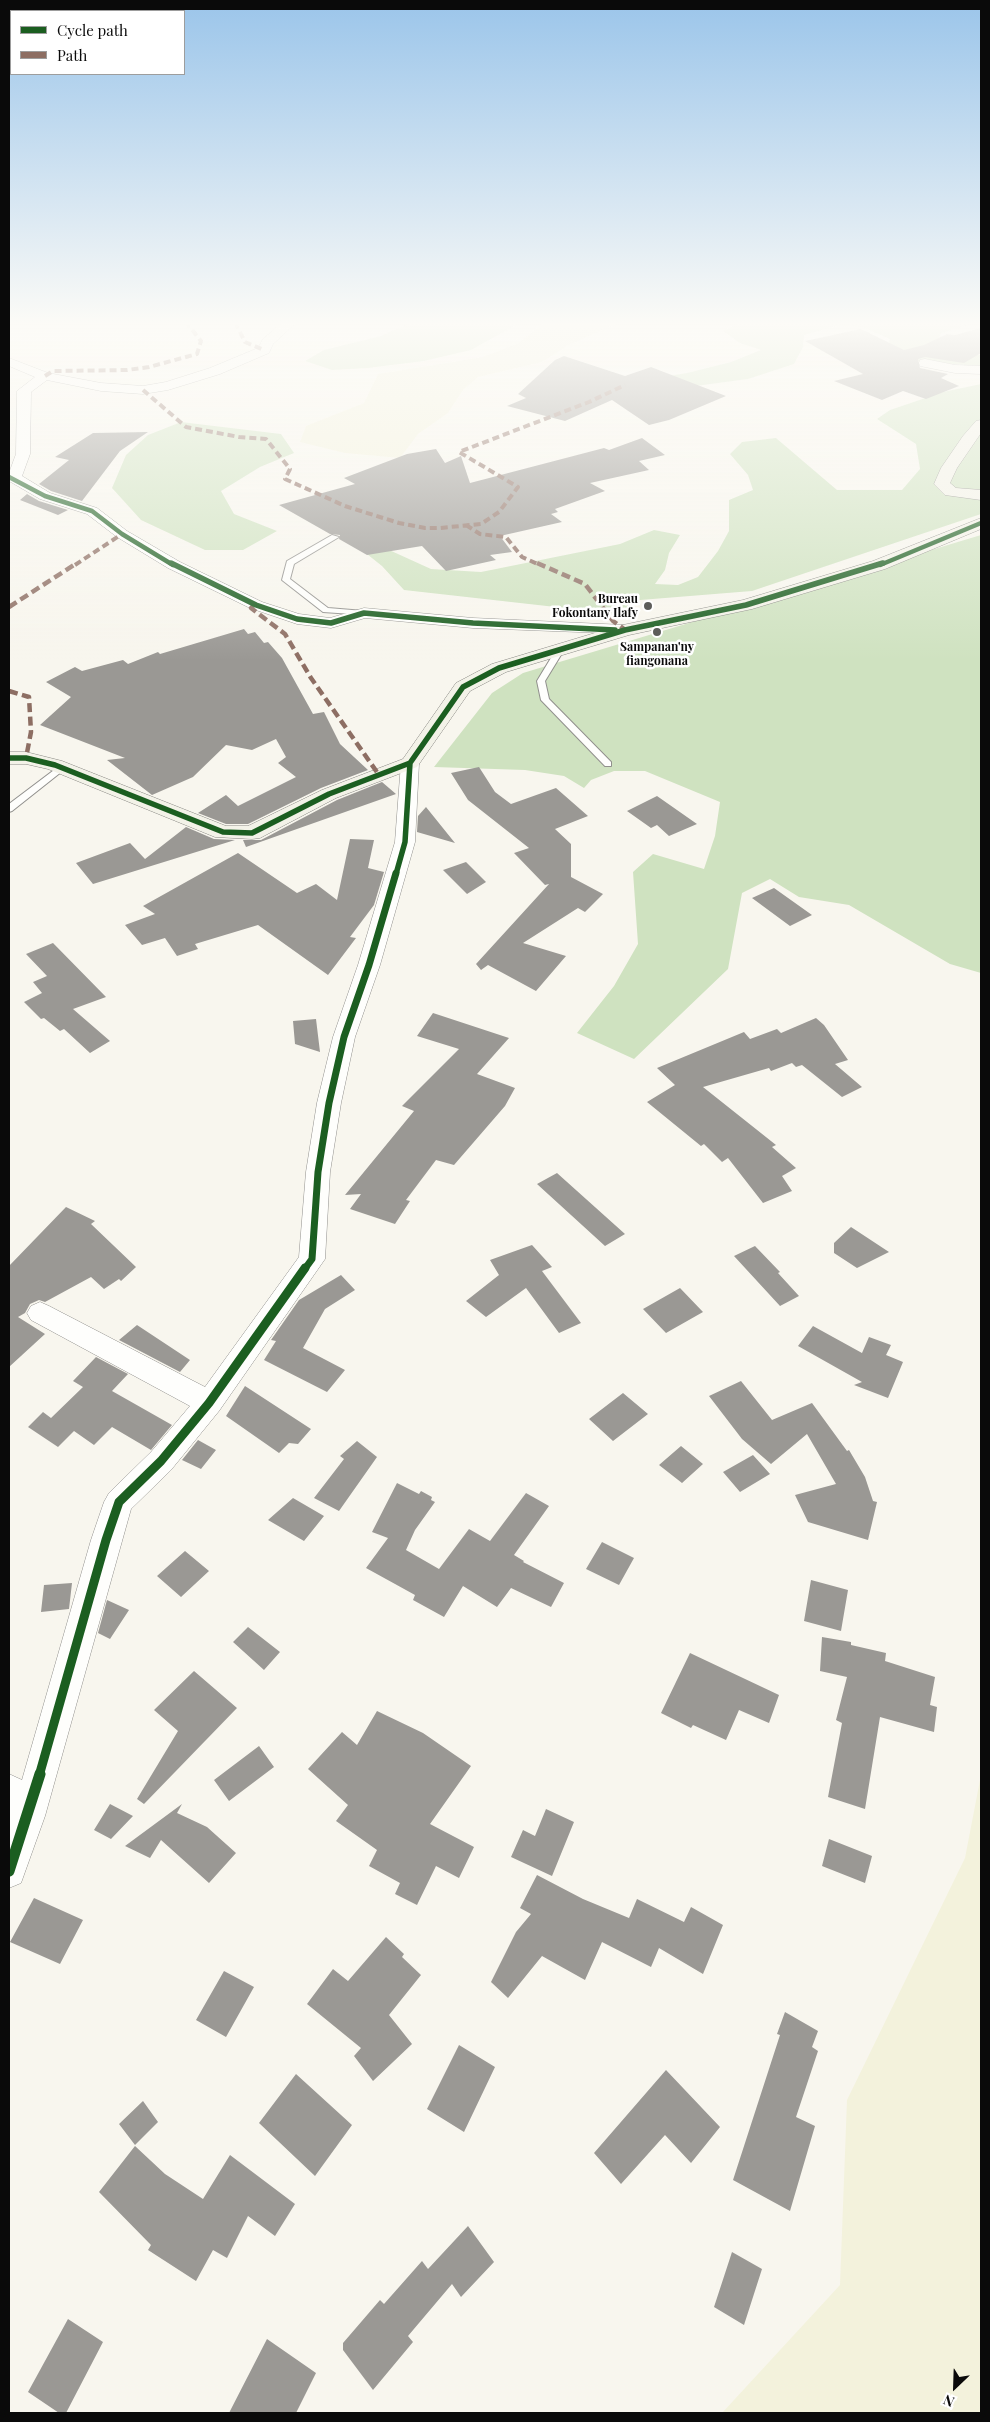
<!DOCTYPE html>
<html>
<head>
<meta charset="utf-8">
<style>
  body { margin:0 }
  #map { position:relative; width:990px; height:2422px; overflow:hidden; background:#f8f6ee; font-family:"Playfair Display",serif }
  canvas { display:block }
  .frame { position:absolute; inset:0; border:10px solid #0a0a0a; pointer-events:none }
  .legend { position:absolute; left:10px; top:10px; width:175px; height:65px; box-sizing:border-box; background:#fff; border:1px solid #9d9d9d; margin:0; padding:6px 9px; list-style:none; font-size:15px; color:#0a0a0a }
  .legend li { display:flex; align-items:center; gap:10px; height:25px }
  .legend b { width:25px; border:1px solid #9d9d9d }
  .north { position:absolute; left:930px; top:2362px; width:50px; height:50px; -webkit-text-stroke:4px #fff; paint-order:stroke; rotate:204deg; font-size:14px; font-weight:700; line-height:20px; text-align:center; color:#0a0a0a }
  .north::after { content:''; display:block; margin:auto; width:18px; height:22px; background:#0a0a0a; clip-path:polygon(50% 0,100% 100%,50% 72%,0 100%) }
</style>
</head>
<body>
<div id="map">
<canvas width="990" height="2422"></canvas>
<div class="frame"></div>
<ul class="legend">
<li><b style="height:6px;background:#1b5e20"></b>Cycle path</li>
<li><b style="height:6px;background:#8d6e63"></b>Path</li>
</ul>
<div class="north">N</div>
</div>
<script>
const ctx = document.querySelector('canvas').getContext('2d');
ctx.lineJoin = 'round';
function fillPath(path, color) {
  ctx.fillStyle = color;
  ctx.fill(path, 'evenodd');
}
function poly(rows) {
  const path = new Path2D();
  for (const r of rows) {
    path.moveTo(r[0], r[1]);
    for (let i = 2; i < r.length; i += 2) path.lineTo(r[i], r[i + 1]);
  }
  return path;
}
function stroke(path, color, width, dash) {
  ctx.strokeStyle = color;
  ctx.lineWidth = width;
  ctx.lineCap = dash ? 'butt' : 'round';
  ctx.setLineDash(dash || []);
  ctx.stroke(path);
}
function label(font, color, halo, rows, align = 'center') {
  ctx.font = font + ' "Playfair Display",serif';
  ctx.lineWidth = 5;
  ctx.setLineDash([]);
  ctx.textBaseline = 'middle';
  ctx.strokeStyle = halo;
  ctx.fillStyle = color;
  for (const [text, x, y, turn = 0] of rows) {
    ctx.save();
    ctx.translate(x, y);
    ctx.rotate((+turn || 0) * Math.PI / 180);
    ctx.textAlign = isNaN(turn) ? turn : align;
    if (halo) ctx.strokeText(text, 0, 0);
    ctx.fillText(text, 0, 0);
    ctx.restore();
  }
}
fillPath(poly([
  [545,322,627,322,608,327,567,346,542,362,478,377,463,390,448,413,418,434,400,458,345,453,300,442,306,426,364,403,378,374,483,357,519,343],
  [981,1775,981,2413,722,2413,840,2285,847,2100,965,1858]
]), '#f3f2dc');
fillPath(poly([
  [412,322,521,322,471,350,424,361,368,368,332,370,305,361,324,350,381,336],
  [741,322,978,322,941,333,939,338,974,354,981,355,981,366,898,360,887,350,890,339,865,328,843,324,804,335,803,347,794,364,748,379,673,389,638,381,687,373,731,362,761,350,740,343,723,331],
  [981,384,981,514,752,591,628,601,627,615,404,590,382,566,358,547,387,549,431,569,481,572,620,544,654,530,680,535,669,553,665,570,655,584,678,585,698,577,718,551,729,531,729,500,753,490,748,475,730,454,742,442,776,438,837,490,902,490,920,469,916,444,877,419,890,410,943,392],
  [181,422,281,434,294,453,260,467,221,491,234,514,277,531,243,550,205,550,141,520,112,488,126,455,148,435],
  [981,535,981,973,950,964,849,905,799,897,770,879,742,893,728,969,634,1059,577,1033,614,986,638,944,633,872,653,854,704,869,715,836,720,802,645,771,614,771,591,780,584,788,564,776,525,770,434,767,492,693,523,673]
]), '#cfe2c0');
fillPath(poly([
  [981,328,981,353,964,363,925,357,918,359,920,368,948,374,941,378,959,386,926,399,903,391,882,400,834,381,863,374,805,341,861,329,904,350,924,345,947,334,955,335],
  [564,356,625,376,651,367,726,396,669,420,649,425,612,400,565,421,507,406,526,398,518,394,555,360],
  [148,432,120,451,82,501,51,491,39,484,69,460,55,457,93,433],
  [642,438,665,455,639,461,649,470,590,483,605,491,555,509,558,512,551,514,562,522,500,536,512,552,490,555,496,560,446,571,422,546,367,555,339,539,340,535,330,534,279,505,355,484,344,478,407,454,436,449,445,463,461,456,470,483,604,448,609,450],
  [27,494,39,501,68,510,58,515,20,500],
  [244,629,248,634,255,632,264,643,268,642,282,658,313,714,324,712,340,744,368,770,321,788,248,824,226,824,198,813,226,795,238,806,296,777,278,763,286,757,276,739,252,750,226,745,193,777,152,795,107,760,125,758,40,725,71,697,46,682,75,667,82,671,123,660,128,664,158,652,160,654],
  [479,767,495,792,511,804,556,788,588,816,555,829,571,844,571,877,603,894,585,912,578,908,523,943,566,956,536,991,488,965,481,970,476,964,549,884,545,885,514,853,529,848,468,800,451,773],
  [382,782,396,794,246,847,243,840,261,840,337,800],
  [657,796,697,824,669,836,657,825,651,828,627,811],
  [426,807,455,843,417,832,418,816],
  [186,827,214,839,235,840,93,884,76,863,130,843,145,859],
  [350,839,374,840,368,868,384,872,374,905,350,937,356,938,328,975,258,925,195,944,198,949,177,956,165,938,142,945,125,925,155,914,143,906,238,853,297,893,316,884,337,900],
  [466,862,486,882,467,894,443,870],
  [774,888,812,915,790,926,752,898],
  [53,943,106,997,73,1009,110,1041,90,1053,64,1029,60,1031,44,1018,41,1019,24,1002,42,993,33,982,47,976,26,954],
  [433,1013,509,1038,477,1074,515,1088,505,1106,454,1165,436,1160,406,1200,410,1201,395,1224,350,1209,361,1194,345,1195,414,1111,402,1106,459,1049,417,1036],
  [816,1018,824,1025,848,1060,835,1064,862,1087,842,1097,802,1065,796,1067,792,1063,771,1071,769,1068,703,1087,776,1145,772,1147,796,1168,782,1176,792,1191,763,1203,728,1158,722,1162,704,1144,701,1146,647,1102,675,1085,657,1068,744,1032,750,1039,777,1029,781,1033],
  [316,1019,320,1052,295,1044,293,1021],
  [557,1173,625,1234,605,1246,537,1184],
  [66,1207,95,1221,91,1224,136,1267,121,1281,119,1279,104,1289,91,1277,45,1302,39,1300,30,1304,25,1313,18,1317,45,1334,9,1367,9,1266],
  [851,1227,889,1252,857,1268,834,1253,834,1243],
  [532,1245,552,1267,542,1271,581,1323,559,1333,526,1288,486,1317,466,1301,499,1275,490,1260],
  [755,1246,780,1272,778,1273,799,1296,780,1306,734,1256],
  [341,1275,355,1290,325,1309,303,1348,345,1370,327,1392,264,1360,276,1341,271,1340,299,1300],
  [680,1288,703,1312,666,1333,643,1309],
  [137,1325,190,1360,180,1372,119,1340],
  [813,1326,862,1353,869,1337,891,1345,886,1355,903,1362,888,1398,854,1385,862,1382,798,1346],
  [96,1357,128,1374,112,1391,172,1425,151,1450,112,1427,94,1445,74,1431,58,1447,28,1427,43,1412,51,1418,83,1387,73,1381],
  [741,1381,772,1420,812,1403,847,1451,849,1450,865,1477,873,1501,877,1502,868,1540,808,1522,795,1495,836,1484,807,1434,771,1464,742,1439,709,1396],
  [245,1386,311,1429,298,1444,289,1443,279,1453,226,1416],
  [623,1393,648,1414,613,1441,589,1419],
  [198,1440,216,1450,201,1469,182,1460],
  [357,1441,377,1457,339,1511,314,1498,344,1459,340,1456],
  [681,1446,703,1464,682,1483,659,1465],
  [753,1455,770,1474,740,1492,723,1472],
  [397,1483,419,1494,421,1491,432,1497,431,1500,435,1502,415,1530,406,1550,439,1569,469,1529,490,1541,526,1493,549,1506,514,1555,524,1561,523,1562,564,1583,551,1607,511,1588,497,1607,463,1586,444,1617,413,1600,415,1595,366,1568,388,1538,372,1532],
  [293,1498,324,1516,304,1541,268,1520],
  [602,1542,634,1558,619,1585,586,1569],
  [185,1551,209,1571,181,1597,157,1576],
  [811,1580,848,1590,841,1631,804,1621],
  [72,1583,69,1609,41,1612,44,1585],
  [107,1600,129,1610,110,1639,98,1633],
  [248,1627,280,1652,264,1670,233,1642],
  [822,1637,851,1642,851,1645,886,1653,885,1661,935,1677,930,1705,937,1707,934,1732,880,1717,865,1809,828,1797,842,1723,836,1720,847,1677,820,1671],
  [690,1653,779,1695,769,1723,739,1710,726,1740,693,1725,691,1728,661,1713],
  [194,1671,237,1708,144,1804,137,1799,178,1731,154,1710],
  [377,1711,423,1733,471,1766,430,1824,474,1847,459,1878,436,1866,417,1905,395,1894,400,1883,369,1866,377,1850,336,1821,348,1805,308,1769,342,1732,357,1745],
  [259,1746,274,1767,229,1801,214,1780],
  [110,1804,133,1816,111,1839,94,1830],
  [182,1804,177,1813,207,1827,236,1853,209,1883,161,1840,150,1858,125,1846],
  [546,1809,574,1822,552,1876,511,1857,523,1830,535,1836],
  [829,1839,872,1856,865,1883,822,1866],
  [537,1875,583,1899,629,1918,637,1899,684,1922,691,1907,723,1925,703,1974,659,1948,651,1967,602,1942,585,1980,542,1956,508,1998,491,1982,516,1932,531,1914,520,1908],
  [34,1898,83,1920,60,1964,10,1942],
  [386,1937,404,1954,402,1957,421,1975,389,2015,412,2044,373,2081,354,2056,361,2048,307,2004,333,1969,348,1981],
  [224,1971,254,1987,226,2037,196,2020],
  [785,2012,818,2031,812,2047,818,2051,796,2117,815,2126,790,2211,733,2180,780,2035,777,2034],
  [459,2045,495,2067,464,2132,427,2109],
  [666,2070,720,2127,691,2163,665,2135,621,2184,594,2153],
  [296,2074,352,2125,315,2176,259,2123],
  [143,2101,158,2122,135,2145,119,2124],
  [135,2146,165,2174,203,2199,230,2155,295,2204,275,2236,248,2216,227,2258,213,2250,196,2281,148,2250,151,2245,99,2192],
  [468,2226,494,2262,461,2297,452,2284,408,2336,413,2342,373,2390,343,2350,343,2343,380,2300,384,2304,422,2261,428,2269],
  [732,2252,762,2269,744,2325,714,2307],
  [68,2319,103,2342,66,2413,59,2413,28,2392],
  [267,2339,316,2373,296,2413,229,2413]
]), '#9a9894');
const lane = poly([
  [332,535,339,537,294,564,290,579,328,608,364,611,367,611,367,615,323,612,282,580,287,561,332,535],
  [557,648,564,650,545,681,549,699,611,762,611,766,605,766,541,700,537,681,557,648],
  [62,764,65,765,65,769,12,811,9,812,9,804,62,764]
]);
const street = poly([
  [283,322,297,322,273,344,269,353,220,374,168,390,143,394,101,391,47,380,31,392,30,454,22,476,50,493,97,508,127,531,180,562,262,602,299,614,330,618,364,608,473,618,625,625,631,626,633,630,631,634,473,628,365,618,331,628,297,624,250,608,168,568,117,537,87,514,40,499,9,481,9,473,16,454,17,391,35,377,9,366,9,358,48,373,101,383,143,386,166,382,210,368,258,348,263,339,283,322],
  [925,359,955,365,981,366,981,374,955,373,920,366,919,363,920,360,925,359],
  [410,757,417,759,419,763,415,842,380,965,355,1037,341,1103,330,1172,325,1259,219,1411,171,1470,131,1509,45,1816,21,1883,9,1888,9,1774,22,1780,91,1540,104,1502,109,1493,151,1452,190,1406,31,1320,27,1313,31,1306,40,1302,49,1306,205,1387,299,1257,306,1172,317,1103,333,1037,358,965,395,842,401,763,403,759,410,757]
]);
const secondary = poly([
  [981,420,981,433,957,468,950,483,956,488,981,490,981,500,945,495,934,484,941,468,963,436,976,421,981,420],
  [981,518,981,529,885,569,752,609,629,635,506,672,470,691,417,767,336,798,260,838,252,839,215,837,48,769,26,764,9,764,9,752,26,752,62,761,226,826,248,826,322,790,403,759,456,683,492,664,618,626,743,600,873,561,981,518]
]);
stroke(lane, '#91908d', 2);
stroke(street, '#91908d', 1);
stroke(secondary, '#888783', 1);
fillPath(lane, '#fefefc');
fillPath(street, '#fefefc');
fillPath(secondary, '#f3f2e8');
stroke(poly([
  [235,322,245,342,264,350],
  [45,376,53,371,127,370,149,367,197,354,201,341,186,322],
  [143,390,186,427,239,437,266,439,290,469,285,479,345,506,399,523,425,528,440,528,481,524,499,512,518,487,459,452,589,402,625,385],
  [466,525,480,534,506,537,522,557,540,565],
  [75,565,122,534]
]), '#8d6e63', 4, [7, 4]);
stroke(poly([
  [537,563,585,584,613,621,624,629],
  [253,606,251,608,285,634,311,678,379,775],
  [9,607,77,563],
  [9,691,29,697,31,732,26,758]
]), '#8d6e63', 4.5, [9, 4.5]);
stroke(poly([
  [9,477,45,496,92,511,122,534,173,565],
  [880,565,981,523]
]), '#1b5e20', 4.5);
stroke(poly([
  [171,563,256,605,297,619,331,623,364,613,473,623,615,630],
  [9,758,26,758,55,765,223,832,252,833,329,794,410,763,463,687,499,668,625,630,746,605,883,563],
  [396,874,405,842,410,763]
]), '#1b5e20', 5.5);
stroke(poly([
  [304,1270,312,1259,318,1172,329,1103,344,1037,369,965,396,873]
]), '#1b5e20', 7);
stroke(poly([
  [39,1776,106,1540,119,1502,161,1461,209,1403,305,1268]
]), '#1b5e20', 9);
stroke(poly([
  [9,1871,40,1774]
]), '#1b5e20', 11);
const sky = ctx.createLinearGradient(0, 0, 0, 661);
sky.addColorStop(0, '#9bc5ea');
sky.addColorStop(0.49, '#fcfbf7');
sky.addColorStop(1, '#fcfbf700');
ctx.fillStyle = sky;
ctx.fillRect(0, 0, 990, 661);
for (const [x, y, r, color] of [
  [648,606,5,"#5d5d5a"],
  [657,632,5,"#5d5d5a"]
]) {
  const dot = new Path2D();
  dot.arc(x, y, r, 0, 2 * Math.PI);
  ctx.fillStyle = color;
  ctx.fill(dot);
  stroke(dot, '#fff', 2);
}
label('bold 12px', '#0a0a0a', '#fff', [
  ["Bureau",638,599],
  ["Fokontany Ilafy",638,613],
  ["Sampanan'ny",657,647,"center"],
  ["fiangonana",657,661,"center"]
], 'right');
</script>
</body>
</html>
